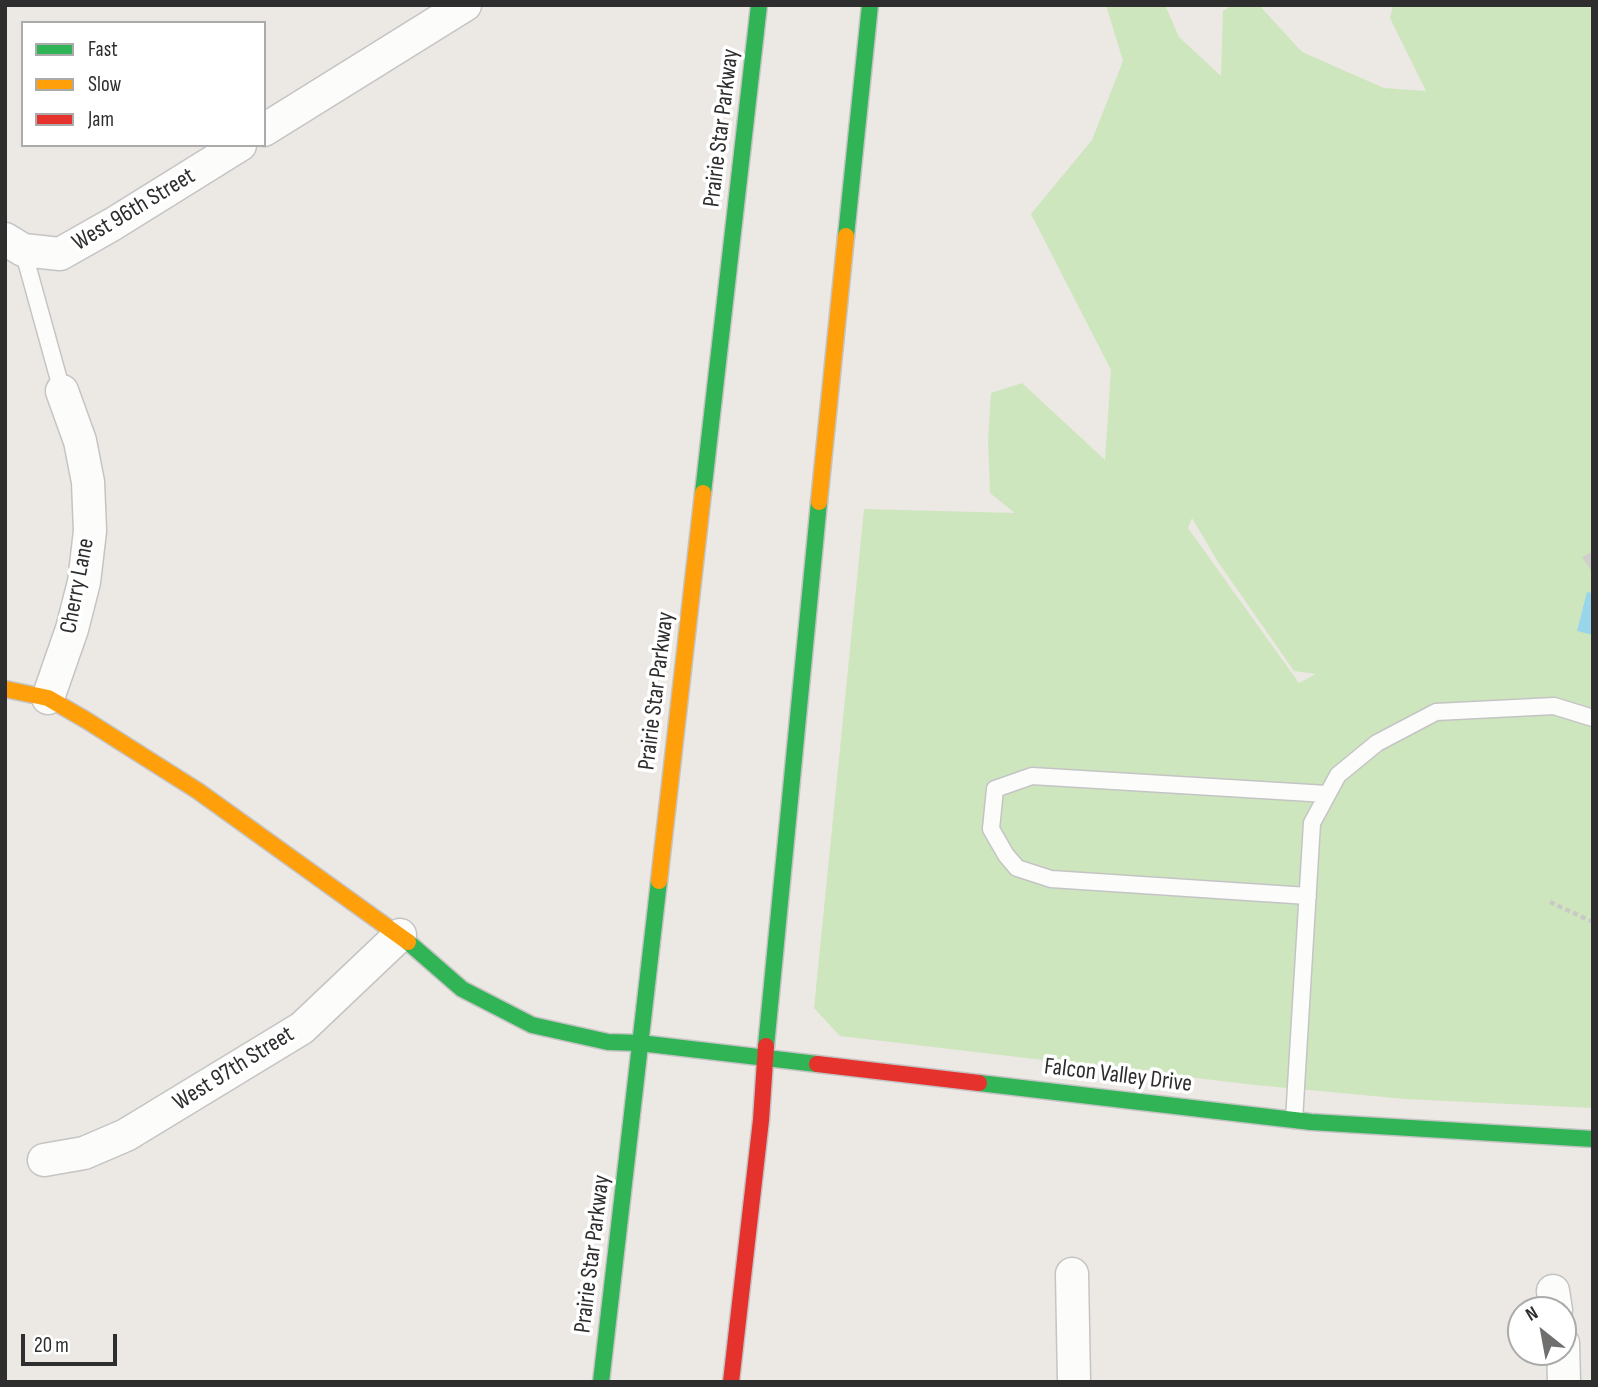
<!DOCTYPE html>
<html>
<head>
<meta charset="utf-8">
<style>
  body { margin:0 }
  #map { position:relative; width:1598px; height:1387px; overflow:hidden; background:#ece8e4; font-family:"Sofia Sans Condensed",sans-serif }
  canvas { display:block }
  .frame { position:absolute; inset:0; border:7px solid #2e2e2e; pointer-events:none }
  .legend { position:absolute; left:21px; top:21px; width:245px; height:126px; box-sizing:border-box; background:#fff; border:2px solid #ababab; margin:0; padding:9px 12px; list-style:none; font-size:21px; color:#2e2e2e }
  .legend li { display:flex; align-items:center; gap:14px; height:35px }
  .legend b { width:35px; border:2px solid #ababab }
  .north { position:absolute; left:1507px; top:1296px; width:70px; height:70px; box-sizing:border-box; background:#fff; border:2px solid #ababab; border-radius:50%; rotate:329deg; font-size:19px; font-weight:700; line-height:28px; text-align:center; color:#2e2e2e }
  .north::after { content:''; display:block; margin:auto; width:24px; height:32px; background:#706f6e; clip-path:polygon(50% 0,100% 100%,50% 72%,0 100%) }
  .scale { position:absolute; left:21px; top:1334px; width:96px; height:32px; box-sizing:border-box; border:4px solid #2e2e2e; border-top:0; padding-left:9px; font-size:21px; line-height:24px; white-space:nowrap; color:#2e2e2e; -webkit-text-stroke:5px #fff; paint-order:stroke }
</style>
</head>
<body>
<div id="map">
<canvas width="1598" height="1387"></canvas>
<div class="frame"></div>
<ul class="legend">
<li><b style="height:9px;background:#30b455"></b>Fast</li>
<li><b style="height:9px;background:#ff9f0a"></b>Slow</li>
<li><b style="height:9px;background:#e5322d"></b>Jam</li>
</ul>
<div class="north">N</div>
<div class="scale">20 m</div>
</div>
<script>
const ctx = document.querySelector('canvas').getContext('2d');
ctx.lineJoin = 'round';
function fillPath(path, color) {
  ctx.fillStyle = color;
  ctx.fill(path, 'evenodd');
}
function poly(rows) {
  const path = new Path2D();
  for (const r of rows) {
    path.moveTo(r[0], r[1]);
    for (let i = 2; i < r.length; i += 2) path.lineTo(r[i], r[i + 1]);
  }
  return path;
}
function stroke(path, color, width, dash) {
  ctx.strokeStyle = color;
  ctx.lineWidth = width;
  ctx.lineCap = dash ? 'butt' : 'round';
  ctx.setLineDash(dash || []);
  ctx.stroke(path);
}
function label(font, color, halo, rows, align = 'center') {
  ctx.font = font + ' "Sofia Sans Condensed",sans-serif';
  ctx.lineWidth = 7;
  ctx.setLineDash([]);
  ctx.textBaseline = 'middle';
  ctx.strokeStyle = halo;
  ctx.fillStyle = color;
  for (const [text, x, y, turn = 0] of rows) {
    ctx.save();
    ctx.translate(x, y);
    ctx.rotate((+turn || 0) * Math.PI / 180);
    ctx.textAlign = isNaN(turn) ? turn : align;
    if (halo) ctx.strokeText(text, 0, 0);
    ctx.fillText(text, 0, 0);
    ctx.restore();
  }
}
fillPath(poly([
  [1106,5,1165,5,1179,37,1221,76,1223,11,1232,5,1259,5,1302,52,1384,88,1426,91,1390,18,1393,5,1593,5,1593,1108,1405,1099,1255,1085,840,1036,814,1008,864,509,1015,513,990,493,988,441,991,393,1022,383,1105,460,1111,370,1031,214,1092,140,1123,61],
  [1192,518,1218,562,1294,671,1316,674,1299,683,1188,528]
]), '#cee6be');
fillPath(poly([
  [1587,592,1593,593,1593,635,1577,631]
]), '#99d6ec');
fillPath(poly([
  [1593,551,1593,573,1582,557]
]), '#d1cecb');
const lane = poly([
  [23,250,62,391],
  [1308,896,1051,879,1017,868,1006,855,991,829,995,789,1032,776,1327,794],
  [1294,1120,1312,823,1338,775,1377,743,1436,712,1554,706,1593,718]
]);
const street = poly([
  [264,130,465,5],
  [5,239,23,250,60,254,113,224,240,145],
  [48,698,72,629,84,582,90,531,88,482,80,441,62,391],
  [44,1160,84,1153,126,1135,302,1028,400,935],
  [1072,1274,1074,1382],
  [1553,1291,1556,1310],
  [1563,1343,1564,1382]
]);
const fast = poly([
  [846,236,870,5],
  [703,493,759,5],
  [408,942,462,989,532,1025,608,1042,640,1043,817,1064],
  [766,1046,819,502],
  [979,1083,1311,1122,1593,1139],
  [601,1382,659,881]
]);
const slow = poly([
  [819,502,846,236],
  [5,689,48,698,86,720,198,791,408,942],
  [659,881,703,493]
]);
const jam = poly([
  [817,1064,979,1083],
  [731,1382,761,1120,766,1046]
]);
stroke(lane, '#c5c4c5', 19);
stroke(street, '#c5c4c5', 35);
stroke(fast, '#c5c4c5', 19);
stroke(slow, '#c5c4c5', 19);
stroke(jam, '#c5c4c5', 19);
stroke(poly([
  [1550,902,1593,922]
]), '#c9c9c8', 4.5, [5, 3.5]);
stroke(lane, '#fcfcfb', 16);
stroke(street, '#fcfcfb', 32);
stroke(fast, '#30b455', 16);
stroke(slow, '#ff9f0a', 16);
stroke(jam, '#e5322d', 16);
label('24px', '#2e2e2e', '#fff', [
  ["Prairie Star Parkway",722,128,-83],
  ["West 96th Street",134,210,-31],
  ["Cherry Lane",78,586,-79],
  ["Prairie Star Parkway",657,691,-83],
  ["West 97th Street",234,1069,-32],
  ["Falcon Valley Drive",1118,1076,7],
  ["Prairie Star Parkway",593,1254,-83]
]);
</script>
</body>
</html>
